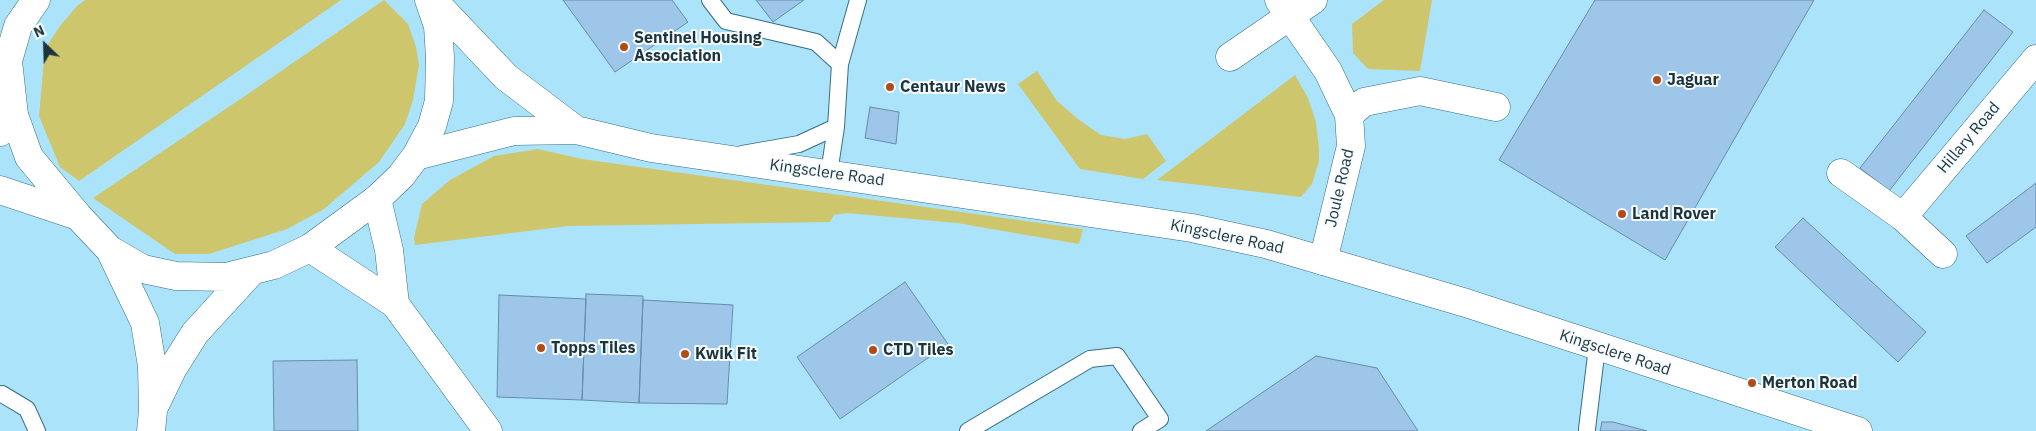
<!DOCTYPE html>
<html>
<head>
<meta charset="utf-8">
<style>
  body { margin:0 }
  #map { position:relative; width:2036px; height:431px; overflow:hidden; background:#abe4fa; font-family:"IBM Plex Sans",sans-serif }
  canvas { display:block }
  .north { position:absolute; left:20px; top:20px; width:50px; height:50px; -webkit-text-stroke:4px #f6fcfe; paint-order:stroke; rotate:336deg; font-size:14px; font-weight:700; line-height:20px; text-align:center; color:#1d343c }
  .north::after { content:''; display:block; margin:auto; width:18px; height:22px; background:#1d343c; clip-path:polygon(50% 0,100% 100%,50% 72%,0 100%) }
</style>
</head>
<body>
<div id="map">
<canvas width="2036" height="431"></canvas>
<div class="north">N</div>
</div>
<script>
const ctx = document.querySelector('canvas').getContext('2d');
ctx.lineJoin = 'round';
function fillPath(path, color) {
  ctx.fillStyle = color;
  ctx.fill(path, 'evenodd');
}
function poly(rows) {
  const path = new Path2D();
  for (const r of rows) {
    path.moveTo(r[0], r[1]);
    for (let i = 2; i < r.length; i += 2) path.lineTo(r[i], r[i + 1]);
  }
  return path;
}
function stroke(path, color, width, dash) {
  ctx.strokeStyle = color;
  ctx.lineWidth = width;
  ctx.lineCap = dash ? 'butt' : 'round';
  ctx.setLineDash(dash || []);
  ctx.stroke(path);
}
function label(font, color, halo, rows, align = 'center') {
  ctx.font = font + ' "IBM Plex Sans",sans-serif';
  ctx.lineWidth = 4;
  ctx.setLineDash([]);
  ctx.textBaseline = 'middle';
  ctx.strokeStyle = halo;
  ctx.fillStyle = color;
  for (const [text, x, y, turn = 0] of rows) {
    ctx.save();
    ctx.translate(x, y);
    ctx.rotate((+turn || 0) * Math.PI / 180);
    ctx.textAlign = isNaN(turn) ? turn : align;
    if (halo) ctx.strokeText(text, 0, 0);
    ctx.fillText(text, 0, 0);
    ctx.restore();
  }
}
fillPath(poly([
  [85,0,341,0,79,181,60,167,39,116,45,49,60,26,77,6],
  [384,0,408,24,416,47,419,65,413,100,405,124,379,162,324,209,287,229,209,254,175,254,93,198,245,96],
  [1384,0,1432,0,1420,71,1368,69,1353,53,1352,24],
  [1037,71,1057,101,1079,120,1101,135,1125,139,1147,134,1166,161,1143,179,1080,169,1018,84],
  [1295,75,1308,98,1316,122,1319,149,1319,161,1312,184,1301,197,1157,180],
  [538,149,582,159,1083,229,1079,244,957,223,847,213,834,215,830,222,568,226,415,245,414,238,422,204,450,180,494,156]
]), '#cdc66d');
const building = poly([
  [563,0,672,0,688,22,615,72,563,0],
  [756,0,804,0,773,22,756,0],
  [1595,0,1814,0,1665,260,1499,160,1595,0],
  [1984,10,2013,32,1889,191,1860,168,1984,10],
  [870,107,899,112,896,144,865,138,870,107],
  [2036,183,2036,227,1987,263,1966,236,2036,183],
  [1803,218,1926,332,1898,362,1775,247,1803,218],
  [905,282,948,344,840,419,797,357,905,282],
  [586,294,643,296,639,403,582,400,586,294],
  [499,295,586,299,582,400,497,397,499,295],
  [643,300,733,305,727,404,639,403,643,300],
  [1316,356,1377,368,1418,431,1206,431,1316,356],
  [357,360,358,431,274,431,273,361,357,360],
  [1602,422,1613,422,1647,431,1600,431,1602,422]
]);
fillPath(building, '#9dc6e9');
stroke(building, '#658cac', 1);
const service = poly([
  [710,0,726,21,816,42,840,64],
  [742,154,799,144,836,127],
  [829,173,836,127,840,64,858,0],
  [2,394,27,409,37,431],
  [1587,429,1597,347],
  [968,431,1090,359,1117,356,1160,419,1141,431]
]);
const minor = poly([
  [1279,0,1328,71,1349,115,1351,146,1323,261],
  [1230,57,1313,0],
  [1349,115,1364,102,1420,91,1496,107],
  [0,132,14,115],
  [1841,173,1903,217,1943,254],
  [0,190,78,216],
  [377,199,389,250,395,304],
  [1903,217,2036,59],
  [310,248,395,304,488,431]
]);
const tertiary = poly([
  [36,0,18,26,8,61,14,115,29,157,78,216,110,250,143,269,176,276,226,277,274,265,310,248,377,199,401,176,416,156,432,126,439,101,440,57,438,26,429,0],
  [433,0,506,77,576,130],
  [416,156,514,131,576,130,651,148,1192,228,1266,244,1466,303,1858,431],
  [110,250,145,323,152,366,153,411,151,431],
  [155,405,173,368,195,333,251,272]
]);
stroke(service, '#366d80', 18);
stroke(minor, '#366d80', 29);
stroke(tertiary, '#366d80', 29);
stroke(service, '#fff', 16);
stroke(minor, '#fff', 28);
stroke(tertiary, '#fff', 28);
for (const [x, y, r, color] of [
  [624,47,5,"#b04c17"],
  [1657,80,5,"#b04c17"],
  [890,87,5,"#b04c17"],
  [1622,214,5,"#b04c17"],
  [541,348,5,"#b04c17"],
  [873,350,5,"#b04c17"],
  [685,354,5,"#b04c17"],
  [1752,383,5,"#b04c17"]
]) {
  const dot = new Path2D();
  dot.arc(x, y, r, 0, 2 * Math.PI);
  ctx.fillStyle = color;
  ctx.fill(dot);
  stroke(dot, '#f6fcfe', 2);
}
label('bold 16px', '#1d343c', '#f6fcfe', [
  ["Sentinel Housing",634,38],
  ["Association",634,56],
  ["Jaguar",1667,80],
  ["Centaur News",900,87],
  ["Land Rover",1632,214],
  ["Topps Tiles",551,348],
  ["CTD Tiles",883,350],
  ["Kwik Fit",695,354],
  ["Merton Road",1762,383]
], 'left');
label('16px', '#1d343c', '#f6fcfe', [
  ["Hillary Road",1969,138,-50],
  ["Kingsclere Road",827,173,8],
  ["Joule Road",1340,188,-77],
  ["Kingsclere Road",1227,237,12],
  ["Kingsclere Road",1615,353,18]
]);
</script>
</body>
</html>
